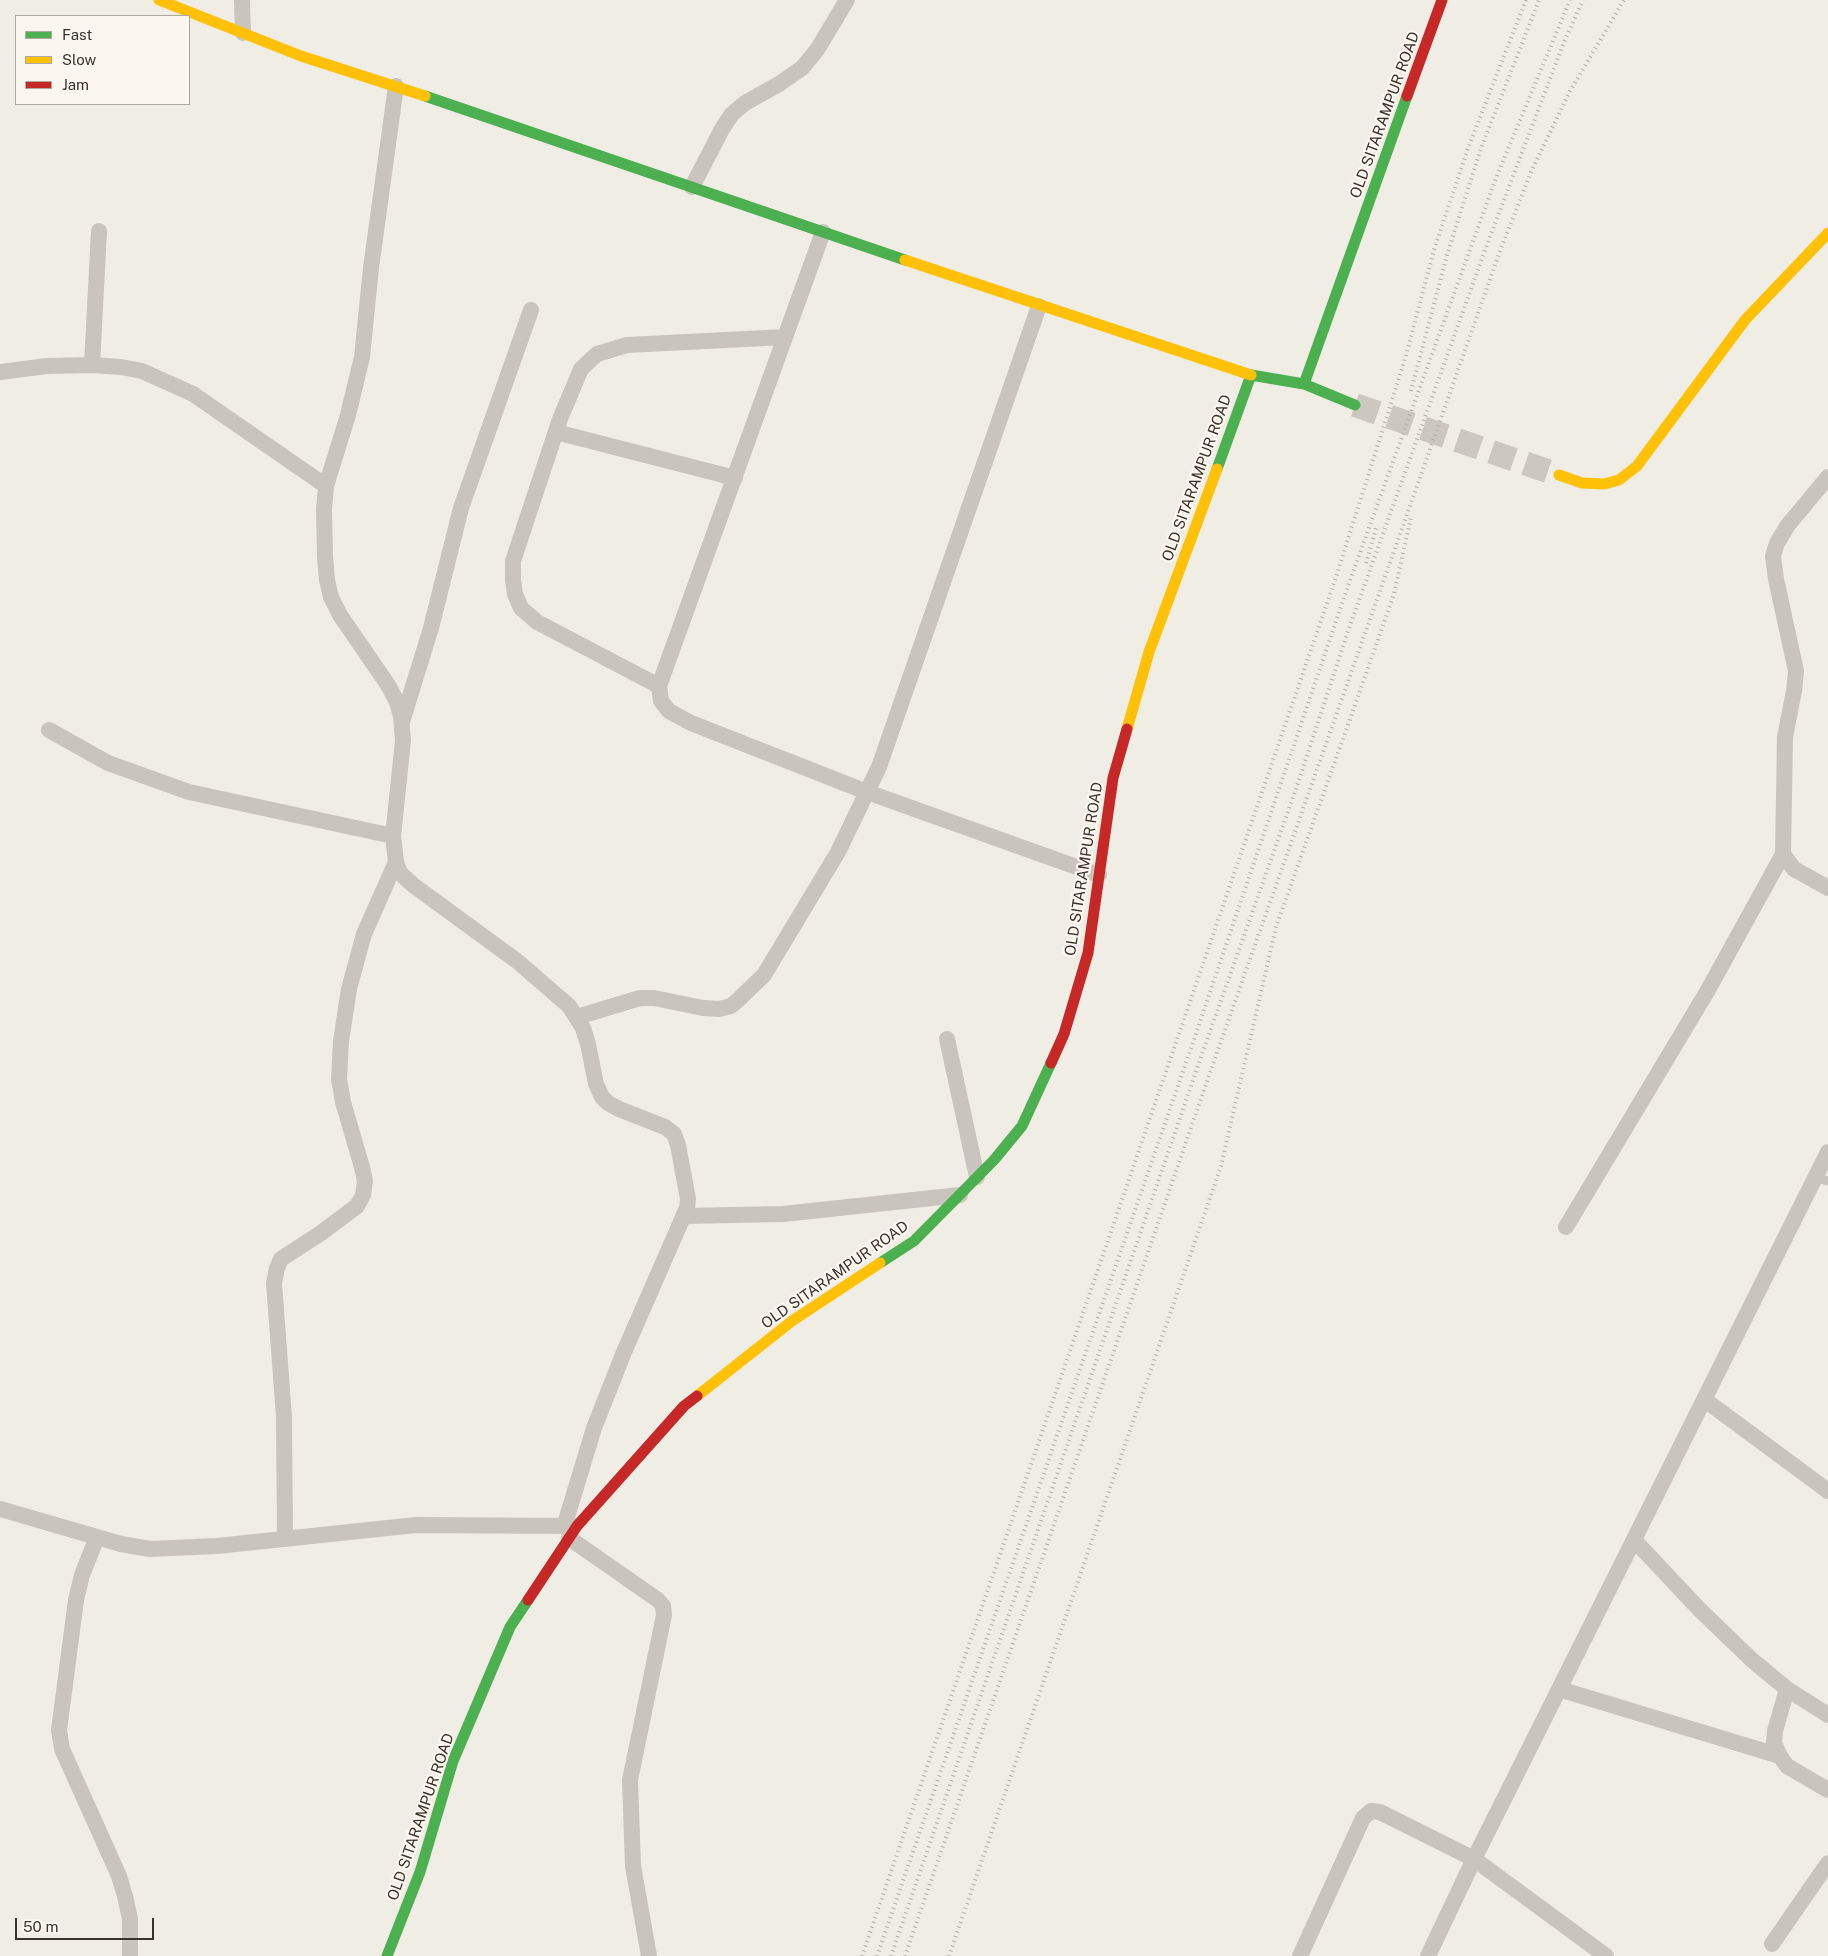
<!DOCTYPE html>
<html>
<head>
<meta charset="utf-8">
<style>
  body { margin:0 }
  #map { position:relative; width:1828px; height:1956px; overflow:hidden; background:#f0ede5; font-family:"Public Sans",sans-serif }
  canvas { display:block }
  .legend { position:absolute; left:15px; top:15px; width:175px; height:90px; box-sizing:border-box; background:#fbf7ee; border:1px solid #aea9a0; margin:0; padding:6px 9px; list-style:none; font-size:15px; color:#3a332b }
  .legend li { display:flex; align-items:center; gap:10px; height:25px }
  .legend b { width:25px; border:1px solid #aea9a0 }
  .scale { position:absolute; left:15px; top:1918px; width:139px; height:22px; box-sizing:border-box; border:2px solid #3a332b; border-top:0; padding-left:6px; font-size:15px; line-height:18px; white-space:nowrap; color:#3a332b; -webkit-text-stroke:4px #fbf7ee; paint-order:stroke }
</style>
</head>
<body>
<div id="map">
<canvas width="1828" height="1956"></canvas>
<ul class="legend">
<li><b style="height:6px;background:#4caf50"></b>Fast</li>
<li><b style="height:6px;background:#ffc107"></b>Slow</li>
<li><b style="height:6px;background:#c62828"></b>Jam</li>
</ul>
<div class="scale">50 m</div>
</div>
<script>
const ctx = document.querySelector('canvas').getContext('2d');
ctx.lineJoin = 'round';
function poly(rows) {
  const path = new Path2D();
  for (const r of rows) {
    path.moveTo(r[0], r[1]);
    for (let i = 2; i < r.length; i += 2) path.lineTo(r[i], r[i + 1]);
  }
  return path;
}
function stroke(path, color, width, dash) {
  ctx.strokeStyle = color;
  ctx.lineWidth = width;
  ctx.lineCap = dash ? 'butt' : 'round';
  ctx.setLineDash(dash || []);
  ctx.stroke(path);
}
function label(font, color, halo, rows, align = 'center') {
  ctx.font = font + ' "Public Sans",sans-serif';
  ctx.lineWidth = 4.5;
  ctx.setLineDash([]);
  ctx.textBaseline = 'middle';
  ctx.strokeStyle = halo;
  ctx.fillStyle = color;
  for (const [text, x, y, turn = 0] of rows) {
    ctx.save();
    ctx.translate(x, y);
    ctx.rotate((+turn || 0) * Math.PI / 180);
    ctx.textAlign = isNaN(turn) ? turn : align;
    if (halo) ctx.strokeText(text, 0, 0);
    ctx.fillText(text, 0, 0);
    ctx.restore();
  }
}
stroke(poly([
  [1355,405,1559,475]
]), '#ccc8c0', 24, [24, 12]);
stroke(poly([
  [1816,1178,1828,1181]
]), '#c9c5bd', 9);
stroke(poly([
  [242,0,243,33],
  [396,86,371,268,362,357,348,415,326,486,324,509,325,557,327,580,331,597,340,615,388,685,397,702,401,716,403,741,393,836,396,862,400,873,413,885,517,961,569,1006,583,1028,588,1044,596,1084,602,1097,608,1103,619,1109,665,1127,674,1134,678,1145,688,1199,687,1208,624,1352,594,1428,564,1527],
  [692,187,722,129,732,114,745,103,779,84,802,68,817,50,847,0],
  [823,232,659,686,661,701,669,711,691,723,867,792,1099,875],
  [92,365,99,231],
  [0,372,47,366,92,365,121,367,142,371,193,394,326,486],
  [556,432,735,478],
  [1828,477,1788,525,1777,543,1773,556,1776,579,1796,671,1794,691,1785,737,1783,854,1794,869,1828,888],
  [659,686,537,622,521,608,515,594,513,580,513,561,560,419,581,369,597,354,627,345,785,337],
  [402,722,431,628,461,508,531,310],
  [49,730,108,763,189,792,393,836],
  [577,1017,640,998,654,998,703,1008,719,1009,731,1006,738,1000,764,975,838,852,879,767,1039,306],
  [947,1039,977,1177],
  [683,1216,783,1214,960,1195],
  [1566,1227,1708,990,1783,854],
  [1705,1400,1828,1491],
  [0,1509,121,1544,150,1549,217,1546,416,1525,573,1526],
  [97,1537,82,1575,76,1600,59,1730,62,1749,119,1876,125,1896,130,1919,130,1956],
  [569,1538,658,1600,663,1606,664,1615,630,1780,633,1866,649,1956],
  [285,1539,284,1417,274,1283,277,1268,281,1259,321,1233,357,1206,363,1195,365,1181,362,1167,343,1102,339,1079,341,1041,349,989,364,934,396,862],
  [1634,1540,1700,1610,1752,1660,1787,1689,1828,1715],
  [1559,1689,1780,1756],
  [1787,1689,1775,1731,1774,1743,1780,1756,1787,1766,1828,1790],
  [1772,1944,1828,1863],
  [1300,1956,1363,1818,1371,1811,1380,1812,1474,1859,1606,1956],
  [1428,1956,1474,1859,1828,1152]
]), '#c9c5bd', 16);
stroke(poly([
  [425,96,905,260],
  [1304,384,1355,405],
  [1217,469,1251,375,1304,384,1407,96],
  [880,1263,914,1241,994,1160,1022,1126,1051,1063],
  [387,1956,420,1872,453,1761,510,1627,528,1600]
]), '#4caf50', 11);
stroke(poly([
  [159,0,301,56,425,96],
  [905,260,1251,375],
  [1559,475,1582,483,1604,484,1619,480,1637,466,1745,320,1828,233],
  [1127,729,1149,652,1217,469],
  [697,1396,792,1321,880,1263]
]), '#ffc107', 11);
stroke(poly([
  [1407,96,1442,0],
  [1051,1063,1064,1034,1088,953,1113,778,1127,729],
  [528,1600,577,1526,684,1406,697,1396]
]), '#c62828', 11);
stroke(poly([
  [1411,391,1447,255,1480,151,1539,0],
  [1366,563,1377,525],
  [1348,725,1394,594,1411,517],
  [862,1956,1336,577,1405,359,1434,250,1468,148,1526,0],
  [877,1956,1189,1054,1349,583,1496,178,1570,0],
  [891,1956,1201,1057,1296,789,1348,631,1488,242,1564,42,1583,0],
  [905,1956,1213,1064,1500,251,1531,172,1570,91,1624,0],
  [949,1956,1221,1166,1276,927,1350,719]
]), '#b1ada7', 4, [1, 4]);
label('15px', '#3a332b', '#fbf7ee', [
  ["OLD SITARAMPUR ROAD",1385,115,-70],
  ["OLD SITARAMPUR ROAD",1197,478,-70],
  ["OLD SITARAMPUR ROAD",1084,869,-81],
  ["OLD SITARAMPUR ROAD",835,1275,-35],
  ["OLD SITARAMPUR ROAD",421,1817,-71]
]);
</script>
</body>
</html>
